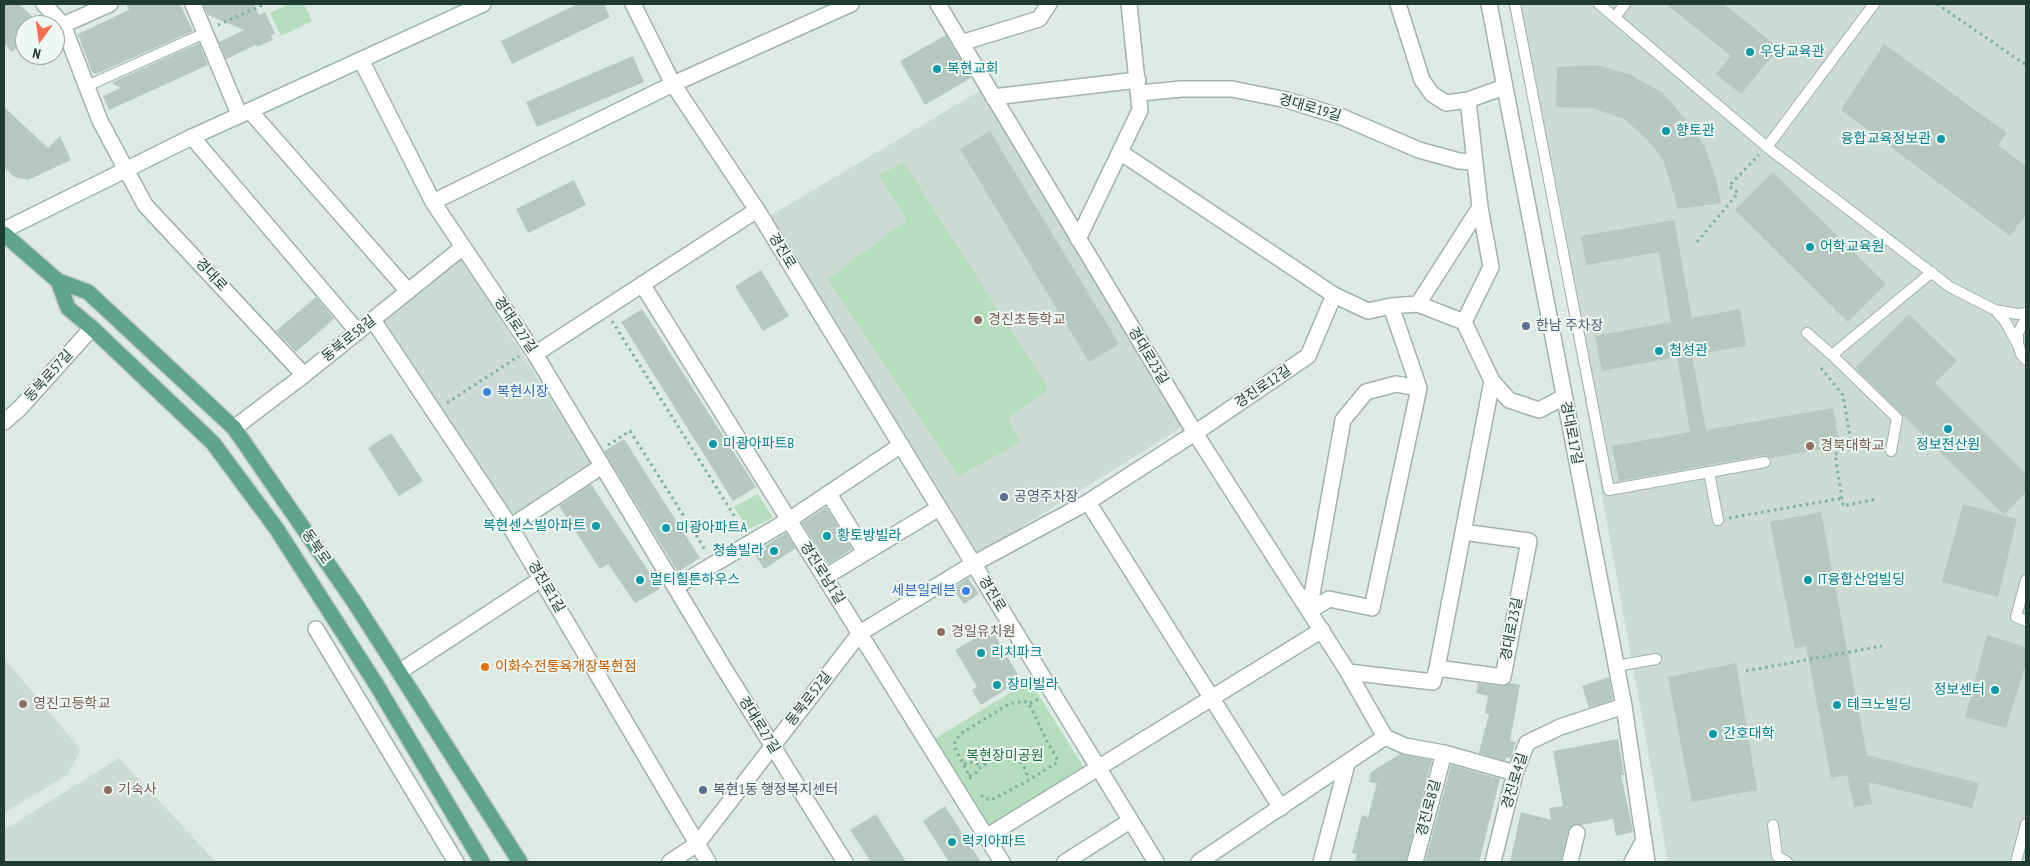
<!DOCTYPE html>
<html>
<head>
<meta charset="utf-8">
<style>
  body { margin:0 }
  #map { position:relative; width:2030px; height:866px; overflow:hidden; background:#deebe4; font-family:"PT Sans Narrow",sans-serif }
  canvas { display:block }
  .frame { position:absolute; inset:0; border:5px solid #1f3b32; pointer-events:none }
  .north { position:absolute; left:15px; top:15px; width:50px; height:50px; box-sizing:border-box; background:#eff7f2; border:1px solid #9caca5; border-radius:50%; rotate:194deg; font-size:14px; font-weight:700; line-height:20px; text-align:center; color:#1f3b32 }
  .north::after { content:''; display:block; margin:auto; width:18px; height:22px; background:#f96e4e; clip-path:polygon(50% 0,100% 100%,50% 72%,0 100%) }
</style>
</head>
<body>
<div id="map">
<canvas width="2030" height="866"></canvas>
<div class="frame"></div>
<div class="north">N</div>
</div>
<script>
const ctx = document.querySelector('canvas').getContext('2d');
ctx.lineJoin = 'round';
function fillPath(path, color) {
  ctx.fillStyle = color;
  ctx.fill(path, 'evenodd');
}
function poly(rows) {
  const path = new Path2D();
  for (const r of rows) {
    path.moveTo(r[0], r[1]);
    for (let i = 2; i < r.length; i += 2) path.lineTo(r[i], r[i + 1]);
  }
  return path;
}
function stroke(path, color, width, dash) {
  ctx.strokeStyle = color;
  ctx.lineWidth = width;
  ctx.lineCap = dash ? 'butt' : 'round';
  ctx.setLineDash(dash || []);
  ctx.stroke(path);
}
function label(font, color, halo, rows, align = 'center') {
  ctx.font = font + ' "PT Sans Narrow","Noto Sans KR",sans-serif';
  ctx.lineWidth = 4;
  ctx.setLineDash([]);
  ctx.textBaseline = 'middle';
  ctx.strokeStyle = halo;
  ctx.fillStyle = color;
  for (const [text, x, y, turn = 0] of rows) {
    ctx.save();
    ctx.translate(x, y);
    ctx.rotate((+turn || 0) * Math.PI / 180);
    ctx.textAlign = isNaN(turn) ? turn : align;
    if (halo) ctx.strokeText(text, 0, 0);
    ctx.fillText(text, 0, 0);
    ctx.restore();
  }
}
fillPath(poly([
  [1508,4,2026,4,2026,862,1668,862,1581,379,1540,160],
  [981,90,1187,424,978,554,770,216],
  [460,255,592,465,511,519,378,319],
  [4,658,81,750,67,775,4,813],
  [119,758,216,862,4,862,4,830]
]), '#ccdbd3');
fillPath(poly([
  [289,4,304,4,312,21,281,36,270,13],
  [904,163,1048,388,1041,395,1008,418,1020,442,959,476,828,279,907,220,879,175],
  [758,494,773,518,748,529,734,507],
  [1030,681,1084,768,980,831,926,744]
]), '#b6ddbe');
fillPath(poly([
  [4,4,19,4,41,25,25,25,25,39,12,52,4,43],
  [126,4,180,4,193,31,96,74,92,72,78,34,129,10],
  [203,4,254,4,259,15,265,12,275,34,271,35,273,40,257,47,256,45,226,59,219,42,244,30,208,15],
  [578,4,604,4,610,17,512,64,501,41],
  [1666,4,1724,4,1779,48,1741,94,1716,74,1731,56],
  [946,35,971,78,925,105,900,61],
  [199,43,208,65,109,110,103,96,121,88,111,83],
  [1884,44,2007,133,1998,145,2026,166,2026,215,2010,236,1841,110],
  [633,56,644,82,537,127,526,102],
  [1597,65,1629,74,1663,93,1688,122,1705,147,1716,178,1721,203,1678,209,1664,162,1648,140,1624,119,1592,108,1556,107,1557,67],
  [4,107,48,148,60,136,71,160,28,180,14,177,4,167],
  [990,131,1119,344,1089,362,960,149],
  [1773,172,1886,284,1848,322,1735,210],
  [574,180,586,205,528,233,516,209],
  [1674,220,1692,318,1740,309,1746,346,1692,355,1706,430,1833,408,1840,446,1771,458,1764,455,1619,481,1612,446,1690,432,1677,357,1602,371,1595,336,1671,322,1659,252,1586,265,1581,236],
  [761,270,789,316,763,331,735,286],
  [316,297,334,319,296,352,276,331],
  [642,309,756,487,733,501,621,322],
  [1909,314,1957,361,1935,383,2026,474,2026,492,2004,515,1855,368],
  [391,433,423,481,399,496,368,448],
  [624,439,700,558,678,572,604,451],
  [591,484,660,589,635,603,608,564,600,569,559,506],
  [1963,504,2017,519,1998,597,1942,582],
  [826,507,852,549,828,564,802,523],
  [1821,512,1867,755,1979,783,1972,808,1868,782,1872,804,1854,807,1847,775,1831,778,1806,646,1795,648,1770,522],
  [786,533,796,548,764,569,754,553],
  [968,578,979,594,964,604,953,589],
  [991,629,1021,680,981,705,972,690,977,687,955,650],
  [1987,635,2026,647,2026,663,2006,728,1965,717],
  [1736,663,1757,790,1692,802,1668,677],
  [1609,677,1613,700,1589,708,1582,686],
  [1478,683,1502,686,1510,683,1520,685,1510,741,1516,742,1511,758,1506,757,1505,761,1479,753,1489,714,1485,713,1488,696,1476,693],
  [1618,739,1624,775,1621,775,1633,832,1616,836,1613,819,1581,825,1575,824,1568,831,1561,862,1510,862,1521,812,1551,820,1549,808,1563,806,1553,751],
  [1400,754,1432,760,1406,862,1355,862,1357,854,1352,853,1362,815,1368,817,1377,783,1369,782,1371,772],
  [1451,765,1500,779,1479,862,1425,862],
  [945,806,981,862,949,862,923,821],
  [876,814,906,862,871,862,850,830]
]), '#b7c8c0');
const service = poly([
  [1515,4,1609,490,1765,462],
  [1599,4,1767,147,1950,287,1995,310,2017,314,2026,313],
  [1615,17,1625,4],
  [87,86,205,33],
  [1767,147,1874,4],
  [1995,310,2005,321,2018,345],
  [2026,318,2018,333,2018,343,2021,354,2026,360],
  [1807,333,1832,355,1932,272],
  [1832,355,1897,418,1891,451],
  [1709,472,1718,520],
  [2026,580,2016,617,2026,621],
  [1616,666,1656,659],
  [1773,825,1777,856,1787,862],
  [2016,862,2026,824]
]);
const minor = poly([
  [44,4,63,25,100,121,145,205,304,375],
  [193,4,239,114],
  [938,4,1195,433,1348,672,1385,737,1199,862],
  [1398,4,1422,80,1432,94,1446,103,1468,100,1480,207,1418,304],
  [1489,4,1624,706,1647,862],
  [63,25,110,4],
  [961,43,1039,19,1049,4],
  [361,60,433,202,535,354,725,670,845,862],
  [1140,93,1181,89,1232,89,1287,100,1342,117,1419,150,1459,161,1474,162],
  [993,97,1138,80],
  [1468,100,1504,87],
  [250,111,408,291],
  [192,137,358,332],
  [1120,152,1334,295],
  [433,202,673,84,851,4],
  [1078,239,1140,110,1129,4],
  [642,284,1002,862],
  [1391,306,1419,388],
  [373,320,508,523,708,862],
  [1464,322,1491,267,1480,207],
  [535,354,757,210],
  [1492,381,1509,400,1539,410,1564,397],
  [1396,384,1419,388,1372,608,1329,599,1309,611,1343,420,1366,392,1396,384],
  [4,422,20,408,92,328],
  [234,428,304,375,463,247],
  [829,494,865,552],
  [1088,502,1281,808],
  [510,527,602,466],
  [825,577,939,508],
  [675,587,789,520,901,445],
  [316,629,456,862],
  [399,672,541,579],
  [1348,672,1433,682,1437,668,1503,677,1529,541,1463,532],
  [1385,737,1405,746,1444,753,1515,773],
  [986,837,1322,630],
  [670,862,697,844,860,633,973,564,1088,502,1195,433,1308,356,1334,295,1368,311,1391,306,1418,304,1464,322,1492,381,1437,668],
  [1065,862,1130,821],
  [1321,862,1347,764],
  [1415,862,1444,753],
  [1493,862,1515,773,1527,743,1560,727,1624,706],
  [1570,862,1577,833],
  [1632,862,1644,840]
]);
const tertiary = poly([
  [633,4,673,84,757,210,1156,862]
]);
const secondary = poly([
  [4,230,192,137,483,4]
]);
const primary = poly([
  [4,234,58,281,88,292,234,428,355,603,520,862],
  [58,281,68,308,92,328,213,443,276,528,376,684,482,862]
]);
stroke(service, '#a1b3ab', 12);
stroke(minor, '#a1b3ab', 18);
stroke(tertiary, '#a1b3ab', 18);
stroke(secondary, '#9db7ac', 18);
stroke(primary, '#c0c8c6', 18);
stroke(poly([
  [1937,4,2026,65],
  [218,25,265,4],
  [1697,242,1738,193,1729,186,1759,155],
  [612,321,735,517],
  [1821,368,1843,395,1852,448,1835,454,1843,506,1876,499],
  [447,403,519,356],
  [608,445,630,431,706,551],
  [1729,518,1843,498],
  [1746,671,1882,646],
  [964,764,970,762,975,764,981,764,998,754,1012,751,1024,767,1029,779],
  [969,776,976,773,980,768,985,766,986,762],
  [971,779,955,748,955,742,960,734,1009,704,1024,701,1029,704,1040,698],
  [981,795,986,799,991,800,1026,782,1056,763,1058,760,1048,743,1029,704]
]), '#7db09d', 3, [2.5, 4]);
stroke(service, '#fff', 10);
stroke(minor, '#fff', 15);
stroke(tertiary, '#fff', 15);
stroke(secondary, '#fff', 15);
stroke(primary, '#60a38e', 15);
for (const [x, y, r, color] of [
  [1750,52,5,"#0f9aa8"],
  [937,69,5,"#0f9aa8"],
  [1666,131,5,"#0f9aa8"],
  [1941,139,5,"#0f9aa8"],
  [1810,247,5,"#0f9aa8"],
  [978,320,5,"#8d6e63"],
  [1526,326,5,"#5c6f8a"],
  [1659,351,5,"#0f9aa8"],
  [487,392,5,"#3f7fe0"],
  [1948,429,5,"#0f9aa8"],
  [713,444,5,"#0f9aa8"],
  [1810,446,5,"#8d6e63"],
  [1004,497,5,"#5c6f8a"],
  [596,526,5,"#0f9aa8"],
  [666,528,5,"#0f9aa8"],
  [827,536,5,"#0f9aa8"],
  [774,551,5,"#0f9aa8"],
  [640,580,5,"#0f9aa8"],
  [1808,580,5,"#0f9aa8"],
  [966,591,5,"#3f7fe0"],
  [941,632,5,"#8d6e63"],
  [981,653,5,"#0f9aa8"],
  [485,667,5,"#e8710a"],
  [997,685,5,"#0f9aa8"],
  [1995,690,5,"#0f9aa8"],
  [23,704,5,"#8d6e63"],
  [1837,705,5,"#0f9aa8"],
  [1713,734,5,"#0f9aa8"],
  [108,790,5,"#8d6e63"],
  [703,790,5,"#5c6f8a"],
  [952,842,5,"#0f9aa8"]
]) {
  const dot = new Path2D();
  dot.arc(x, y, r, 0, 2 * Math.PI);
  ctx.fillStyle = color;
  ctx.fill(dot);
  stroke(dot, '#eff7f2', 2);
}
label('14px', '#0d838f', '#eff7f2', [
  ["우당교육관",1760,52],
  ["복현교회",947,69],
  ["향토관",1676,131],
  ["융합교육정보관",1931,139,"right"],
  ["어학교육원",1820,247],
  ["첨성관",1669,351],
  ["미광아파트B",723,444],
  ["정보전산원",1948,445,"center"],
  ["복현센스빌아파트",586,526,"right"],
  ["미광아파트A",676,528],
  ["황토방빌라",837,536],
  ["청솔빌라",764,551,"right"],
  ["멀티힐튼하우스",650,580],
  ["IT융합산업빌딩",1818,580],
  ["리치파크",991,653],
  ["장미빌라",1007,685],
  ["정보센터",1985,690,"right"],
  ["테크노빌딩",1847,705],
  ["간호대학",1723,734],
  ["럭키아파트",962,842]
], 'left');
label('14px', '#1f3b32', '#eff7f2', [
  ["경대로19길",1310,108,16],
  ["경진로",782,251,59],
  ["경대로",211,275,47],
  ["경대로27길",515,325,56],
  ["동북로58길",349,339,-39],
  ["경대로23길",1148,356,59],
  ["동북로57길",49,376,-48],
  ["경진로12길",1263,387,-34],
  ["경대로17길",1571,433,79],
  ["동북로",316,547,55],
  ["경진로남1길",822,573,58],
  ["경진로1길",546,587,59],
  ["경진로",992,594,59],
  ["경대로23길",1512,629,-79],
  ["동북로52길",809,699,-52],
  ["경대로27길",759,725,58],
  ["경진로4길",1515,781,-73],
  ["경진로8길",1429,808,-75]
]);
label('14px', '#785e54', '#eff7f2', [
  ["경진초등학교",988,320],
  ["경북대학교",1820,446],
  ["경일유치원",951,632],
  ["영진고등학교",33,704],
  ["기숙사",118,790]
], 'left');
label('14px', '#4e5e75', '#eff7f2', [
  ["한남 주차장",1536,326],
  ["공영주차장",1014,497],
  ["복현1동 행정복지센터",713,790]
], 'left');
label('14px', '#366cbe', '#eff7f2', [
  ["복현시장",497,392],
  ["세븐일레븐",956,591,"right"]
], 'left');
label('14px', '#c56008', '#eff7f2', [
  ["이화수전통육개장복현점",495,667]
], 'left');
label('14px', '#277440', '#eff7f2', [
  ["복현장미공원",1005,756]
]);
</script>
</body>
</html>
